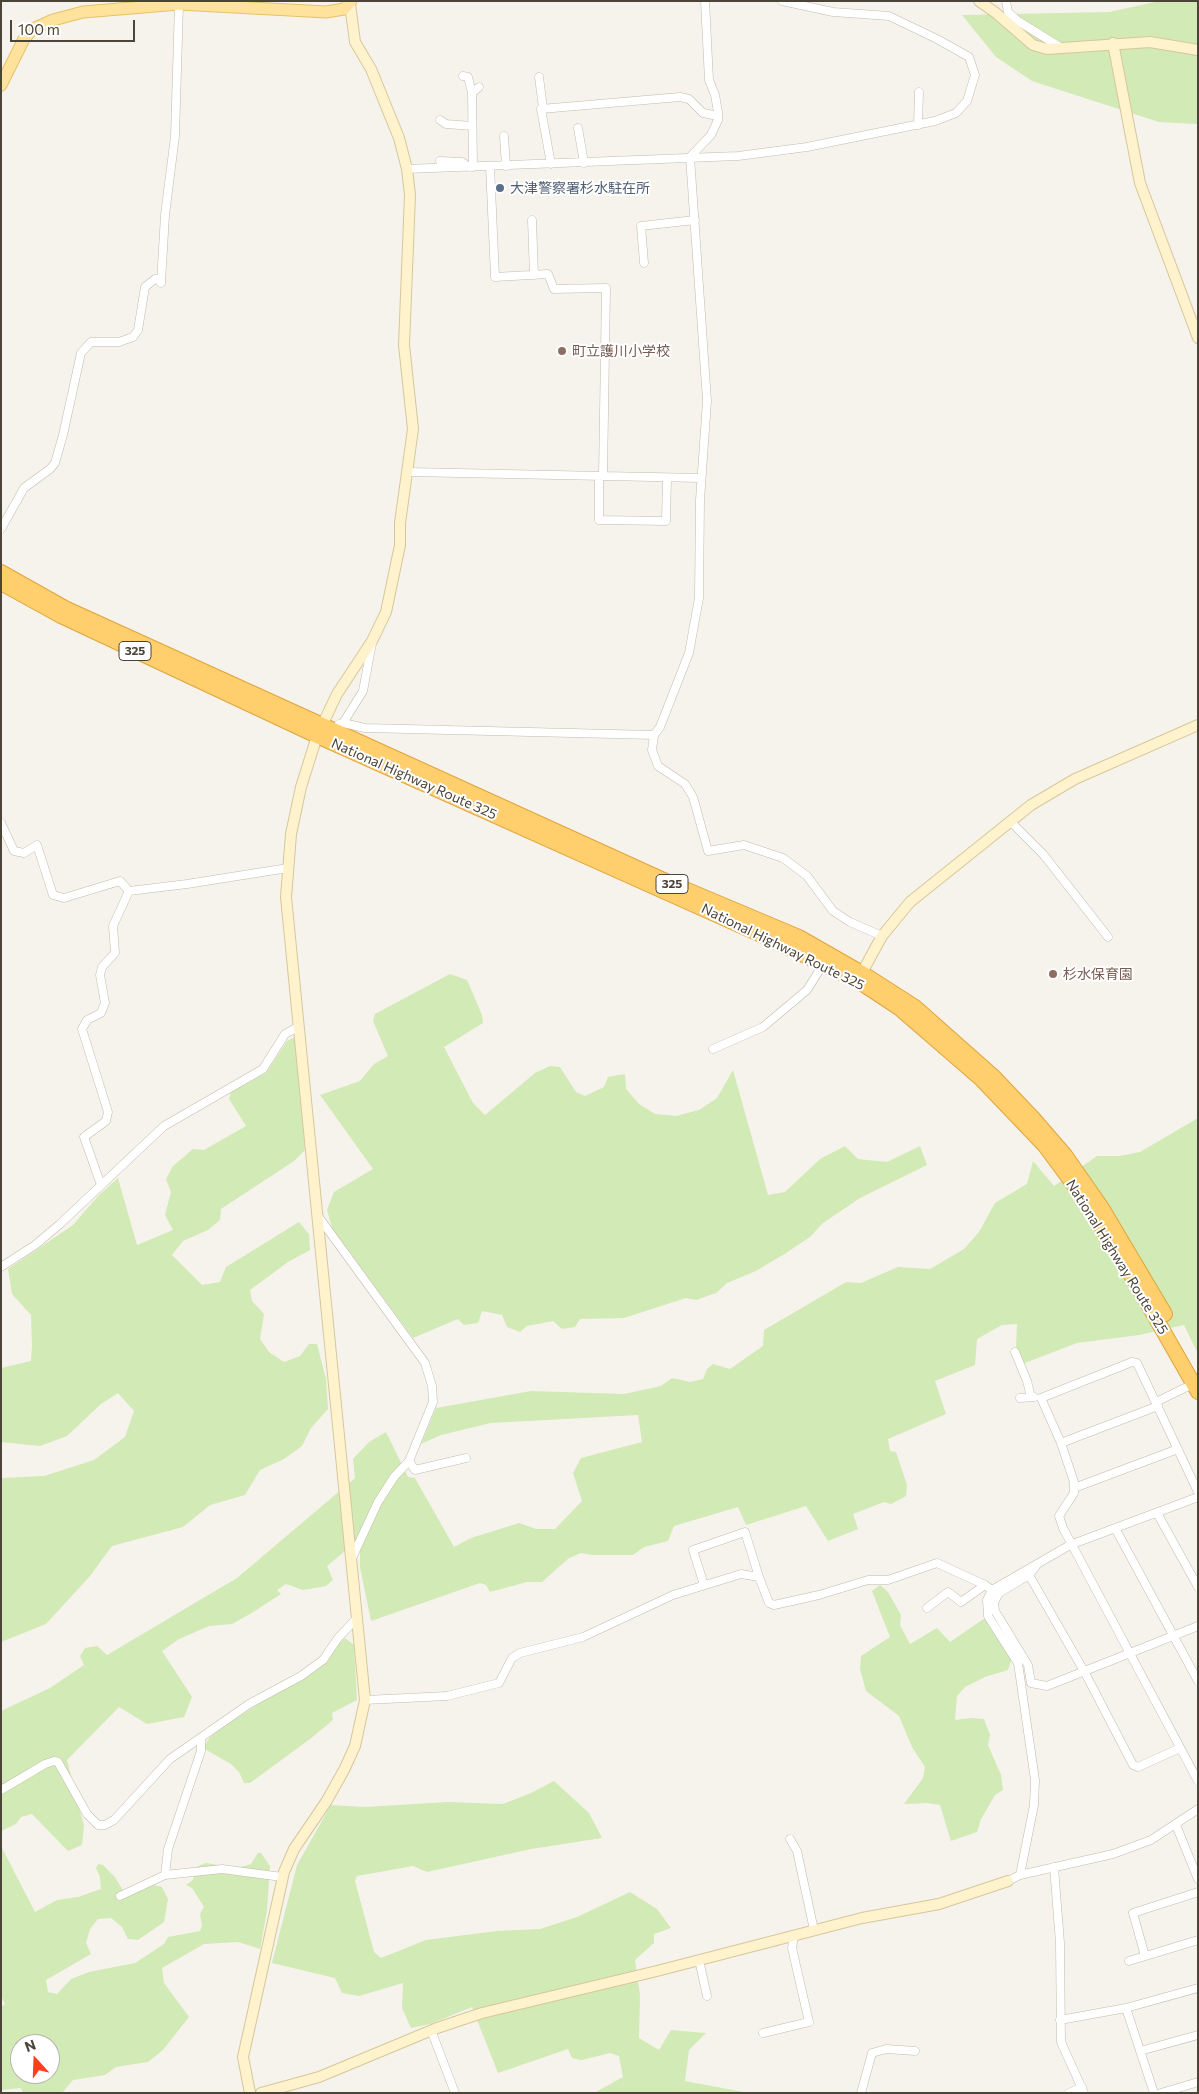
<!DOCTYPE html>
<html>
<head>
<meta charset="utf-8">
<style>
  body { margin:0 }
  #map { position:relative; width:1199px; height:2094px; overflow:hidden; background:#f6f3ec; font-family:Commissioner,sans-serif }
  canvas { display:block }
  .frame { position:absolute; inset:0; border:2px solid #4b4439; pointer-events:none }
  .north { position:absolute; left:10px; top:2034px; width:50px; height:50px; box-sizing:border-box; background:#fff; border:1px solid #b7b4b0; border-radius:50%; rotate:340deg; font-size:14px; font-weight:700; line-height:20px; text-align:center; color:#4b4439 }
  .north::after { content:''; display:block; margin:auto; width:18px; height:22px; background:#fc3f1d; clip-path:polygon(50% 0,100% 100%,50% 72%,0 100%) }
  .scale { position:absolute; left:10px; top:20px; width:125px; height:22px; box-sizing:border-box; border:2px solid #4b4439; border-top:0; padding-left:6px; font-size:15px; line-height:18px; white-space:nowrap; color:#4b4439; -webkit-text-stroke:4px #fff; paint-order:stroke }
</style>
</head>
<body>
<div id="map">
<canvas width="1199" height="2094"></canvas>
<div class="frame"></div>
<div class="north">N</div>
<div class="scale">100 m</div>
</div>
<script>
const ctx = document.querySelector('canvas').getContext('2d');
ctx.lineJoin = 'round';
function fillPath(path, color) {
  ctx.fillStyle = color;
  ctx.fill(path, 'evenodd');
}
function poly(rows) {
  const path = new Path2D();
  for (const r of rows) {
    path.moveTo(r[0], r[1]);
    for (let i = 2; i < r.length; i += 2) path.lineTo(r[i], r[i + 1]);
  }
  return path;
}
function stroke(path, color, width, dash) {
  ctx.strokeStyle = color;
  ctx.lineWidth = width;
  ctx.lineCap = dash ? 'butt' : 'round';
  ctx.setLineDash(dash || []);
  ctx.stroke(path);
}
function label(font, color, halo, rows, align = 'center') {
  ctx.font = font + ' Commissioner,"Noto Sans JP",sans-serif';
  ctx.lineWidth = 4;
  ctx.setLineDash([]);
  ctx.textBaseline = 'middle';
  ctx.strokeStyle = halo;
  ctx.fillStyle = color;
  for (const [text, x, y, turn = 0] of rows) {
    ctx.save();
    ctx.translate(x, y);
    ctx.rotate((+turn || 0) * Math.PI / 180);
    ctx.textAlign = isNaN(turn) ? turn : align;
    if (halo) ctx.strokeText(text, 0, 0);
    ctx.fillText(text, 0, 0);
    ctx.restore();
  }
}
fillPath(poly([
  [1198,1,1198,124,1159,122,1032,81,996,57,962,15,1109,12,1155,2],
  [450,974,467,980,482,1015,483,1023,444,1047,473,1103,485,1115,535,1073,550,1066,560,1067,576,1092,585,1096,604,1087,608,1077,625,1074,626,1089,639,1104,655,1114,676,1116,699,1110,717,1098,733,1070,768,1195,785,1192,820,1159,845,1146,858,1159,887,1162,920,1146,927,1165,860,1198,823,1223,810,1237,786,1253,756,1271,727,1283,716,1293,696,1300,686,1298,624,1318,580,1319,575,1327,562,1329,553,1321,527,1326,520,1332,507,1327,502,1315,482,1311,478,1323,464,1325,458,1319,413,1338,332,1228,327,1210,334,1192,373,1169,320,1095,360,1081,374,1064,388,1056,373,1021,375,1014],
  [295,1037,305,1150,294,1161,221,1209,220,1220,208,1230,183,1241,172,1255,202,1285,220,1282,226,1267,299,1222,309,1234,310,1250,288,1262,250,1290,252,1301,264,1314,260,1339,269,1352,284,1362,300,1356,309,1344,317,1344,326,1379,328,1409,311,1428,302,1446,284,1459,260,1470,245,1495,210,1505,183,1527,112,1546,90,1576,46,1624,1,1642,1,1478,44,1476,94,1460,125,1437,134,1411,118,1393,101,1404,67,1436,40,1446,1,1442,1,1368,31,1361,32,1345,31,1315,12,1294,8,1269,73,1225,99,1195,118,1178,137,1245,173,1230,165,1215,171,1192,166,1179,173,1166,193,1149,204,1150,246,1126,229,1099,231,1092,266,1073,287,1041],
  [1198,1118,1198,1354,1184,1325,1139,1335,1077,1343,1022,1364,1016,1347,1017,1324,1002,1325,977,1339,975,1365,935,1381,946,1414,888,1439,890,1451,896,1452,907,1485,906,1496,891,1504,884,1502,853,1514,858,1529,828,1541,806,1506,746,1525,738,1507,674,1526,668,1541,644,1547,633,1555,592,1555,581,1553,569,1558,542,1582,527,1582,490,1592,486,1585,480,1583,371,1621,360,1567,360,1551,345,1551,327,1566,333,1580,326,1586,303,1590,286,1584,277,1590,281,1594,250,1614,232,1624,209,1626,179,1639,162,1651,192,1697,184,1717,147,1724,119,1707,67,1760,84,1826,82,1845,68,1851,32,1814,21,1817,16,1824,1,1831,1,1711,50,1688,84,1665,80,1656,85,1648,97,1646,107,1655,237,1578,355,1478,353,1459,369,1442,386,1432,408,1477,415,1478,454,1547,471,1538,519,1523,536,1529,555,1529,582,1501,573,1473,581,1458,642,1442,638,1415,491,1423,441,1435,421,1444,436,1408,531,1391,624,1394,661,1386,672,1378,690,1382,703,1379,707,1369,713,1364,730,1369,763,1346,764,1330,846,1282,861,1283,898,1267,930,1269,964,1249,979,1232,995,1203,1027,1184,1033,1161,1054,1186,1097,1156,1120,1156,1140,1152],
  [880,1585,888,1592,901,1615,900,1625,910,1644,937,1628,950,1642,985,1618,992,1621,1008,1649,1011,1661,1008,1670,985,1677,965,1687,957,1696,955,1720,971,1718,984,1719,990,1735,988,1745,1001,1775,1003,1790,995,1795,981,1819,977,1832,951,1841,940,1805,927,1803,904,1804,923,1778,925,1767,912,1747,899,1716,866,1691,860,1669,861,1656,890,1637,872,1591],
  [345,1638,354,1645,357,1700,332,1713,333,1720,310,1739,250,1783,244,1783,239,1772,231,1764,203,1748,210,1737,226,1725,269,1697,303,1678],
  [554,1781,589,1813,602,1838,531,1849,427,1872,413,1866,357,1876,355,1881,374,1952,381,1958,426,1940,497,1931,540,1929,577,1917,630,1892,657,1909,671,1928,654,1934,654,1943,635,1960,640,1995,639,2038,659,2050,671,2030,706,2033,689,2050,685,2081,749,2093,594,2093,623,2077,619,2056,610,2053,582,2060,572,2058,568,2049,498,2073,472,2007,430,2024,411,2028,402,2008,403,1983,359,1996,342,1993,335,1978,272,1963,297,1865,331,1805,365,1807,447,1802,503,1804,531,1793],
  [1,1846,35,1912,57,1900,78,1897,101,1889,100,1877,96,1868,98,1864,103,1865,115,1877,127,1897,150,1884,162,1887,168,1899,164,1922,138,1940,128,1939,122,1927,111,1918,98,1919,90,1929,86,1943,91,1954,46,1980,48,1992,57,1994,71,1979,89,1972,135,1963,164,1944,168,1937,200,1931,202,1926,200,1914,204,1907,192,1888,186,1885,193,1880,196,1867,206,1863,237,1868,251,1864,258,1853,261,1853,270,1866,267,1911,260,1949,238,1942,204,1944,162,1968,164,1983,189,2017,163,2050,148,2062,116,2067,105,2075,73,2080,62,2093,23,2093,21,2088,1,2090,1,2007,5,2004,1,1996],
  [20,2044,50,2044,50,2074,20,2074]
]), '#d2eab5');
const street = poly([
  [705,1,709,80,715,95,718,112,718,120,711,135,690,157,707,401,700,500,699,598,689,653,660,727,654,735,652,750,658,766,685,784,693,797,708,851,744,845,783,858,807,876,833,911,850,922,882,936],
  [1006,1,1008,12,1018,21,1060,47],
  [463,76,468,77,472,93],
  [539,77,543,108],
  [440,120,446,124,472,126],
  [918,125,919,92],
  [578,128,584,163],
  [504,136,506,166],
  [440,161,462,162,469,167],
  [551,164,541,109,680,97,689,99,703,113,718,116],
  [490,166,495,277,548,274,554,289,606,288,603,476],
  [473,167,472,93,479,87],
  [407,169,738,156,807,147,935,121,956,113,967,101,975,75,969,57,937,39,889,16,833,12,782,1],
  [532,220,534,275],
  [644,263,641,226,695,220],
  [161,283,165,215,175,136,179,4],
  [409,472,701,478],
  [599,476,599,520,666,521,667,478],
  [1,529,24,488,50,469,55,463,63,435,81,353,91,342,119,342,133,337,138,330,145,287,155,279,158,279,161,283],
  [343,723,365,728,654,735],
  [339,724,343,723,363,691,372,643],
  [1010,821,1043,854,1108,937],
  [1,823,14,851,24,853,37,845,53,895,64,898,120,881,129,891],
  [129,891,187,884,288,868],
  [713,1049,763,1027,807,990,822,966],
  [101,1185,84,1137,106,1121,108,1112,82,1029,87,1020,101,1013,105,1003,100,975,102,967,115,953,113,926,129,891],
  [318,1216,425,1363,432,1386,433,1402,409,1461,415,1470,466,1458],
  [1,1267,35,1245,60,1224,164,1126,263,1069,285,1034,298,1027],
  [1015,1352,1027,1381,1031,1397],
  [1020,1398,1034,1397],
  [1156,1402,1195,1383],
  [1061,1443,1158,1406],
  [1074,1488,1178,1449],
  [1198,1492,1137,1363,1132,1362,1041,1398,1061,1443,1074,1482,1074,1493,1059,1516,1063,1528,1198,1781],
  [1157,1513,1198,1587],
  [1115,1528,1198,1681],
  [352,1558,378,1502,394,1477,409,1461],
  [1036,1566,1029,1575,999,1593,994,1602,995,1611,1028,1665,1031,1683,1047,1686,1198,1626],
  [1029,1575,1084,1671,1133,1765,1138,1767,1180,1748],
  [704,1585,693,1550,745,1532,759,1577],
  [927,1608,948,1592,961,1602,985,1585],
  [365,1700,447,1696,499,1683,512,1658,520,1653,583,1637,673,1595,741,1574,759,1577,769,1603,774,1605,819,1595,868,1580,888,1580,937,1563,985,1585,992,1590],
  [201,1738,201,1751,168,1849,165,1875,222,1869,282,1877],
  [1,1790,45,1764,54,1761,58,1762,87,1814,98,1825,105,1825,114,1820,170,1759,249,1704,301,1676,323,1660,338,1638,356,1619],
  [1176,1825,1198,1879],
  [790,1839,797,1851,814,1930],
  [1054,1867,1060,1943,1061,2042,1084,2093],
  [1020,1875,1034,1805,1035,1780,1018,1663,988,1616,987,1600,992,1590,1070,1545,1198,1497],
  [1008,1881,1020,1875,1113,1854,1151,1840,1198,1809],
  [120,1896,165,1875],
  [1145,1956,1133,1913,1198,1892],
  [699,1960,707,1996],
  [1129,1961,1198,1940],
  [1060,2020,1126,2008],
  [431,2030,455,2093],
  [763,2033,809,2022,792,1948,794,1935],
  [1140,2051,1198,2035],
  [861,2093,872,2053,886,2049,915,2051],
  [1069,2093,1082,2087],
  [1154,2093,1126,2008,1198,1988],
  [1161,2093,1198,2082]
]);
const secondary = poly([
  [979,1,996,13,1033,45,1047,49,1150,42,1198,50],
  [1113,43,1140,183,1198,338],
  [859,978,882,936,910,902,1031,805,1075,779,1198,725],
  [250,2093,243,2057,284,1872,294,1849,326,1802,344,1770,355,1746,365,1700,286,897,291,834,301,787,317,736,337,694,372,641,386,612,400,545,400,523,413,429,404,345,410,195,407,169,399,138,371,69,355,42,350,4],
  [261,2093,319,2077,437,2028,482,2013,657,1971,862,1918,939,1904,1008,1881]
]);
const primary = poly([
  [1,85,24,39,33,29,53,20,83,12,179,4,326,12,344,9,351,1]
]);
const highway = poly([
  [1,572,65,608,666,881,799,937,862,973,915,1007,994,1077,1033,1118,1065,1155,1102,1208,1165,1314],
  [1,583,61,616,317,736,768,938,858,981,899,1008,981,1079,1045,1146,1085,1200,1137,1285,1198,1392]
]);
stroke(street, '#c2bbae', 9);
stroke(secondary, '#d6c79b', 12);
stroke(primary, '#e6c16a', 13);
stroke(highway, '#e0a43c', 16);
stroke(street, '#fff', 8);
stroke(secondary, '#fff3cd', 10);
stroke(primary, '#ffe39c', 11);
stroke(highway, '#ffcf6e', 14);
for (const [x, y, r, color] of [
  [500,188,5,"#5c6f8a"],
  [562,351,5,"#8d6e63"],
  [1053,974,5,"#8d6e63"]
]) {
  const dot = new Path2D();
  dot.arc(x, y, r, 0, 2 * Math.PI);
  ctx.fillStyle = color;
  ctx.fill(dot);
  stroke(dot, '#fff', 2);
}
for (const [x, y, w] of [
  [135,651,32],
  [672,884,32]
]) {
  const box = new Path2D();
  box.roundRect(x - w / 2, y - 9.5, w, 19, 4);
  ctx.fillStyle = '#fff';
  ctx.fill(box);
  stroke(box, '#4b4439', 1);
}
label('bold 12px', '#4b4439', null, [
  ["325",135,651],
  ["325",672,884]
]);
label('14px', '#4e5e75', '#fff', [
  ["大津警察署杉水駐在所",510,188]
], 'left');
label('14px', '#785e54', '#fff', [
  ["町立護川小学校",572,351],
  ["杉水保育園",1063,974]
], 'left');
label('14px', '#4b4439', '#fff', [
  ["National Highway Route 325",414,779,24],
  ["National Highway Route 325",783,947,26],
  ["National Highway Route 325",1117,1257,58]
]);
</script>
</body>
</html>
